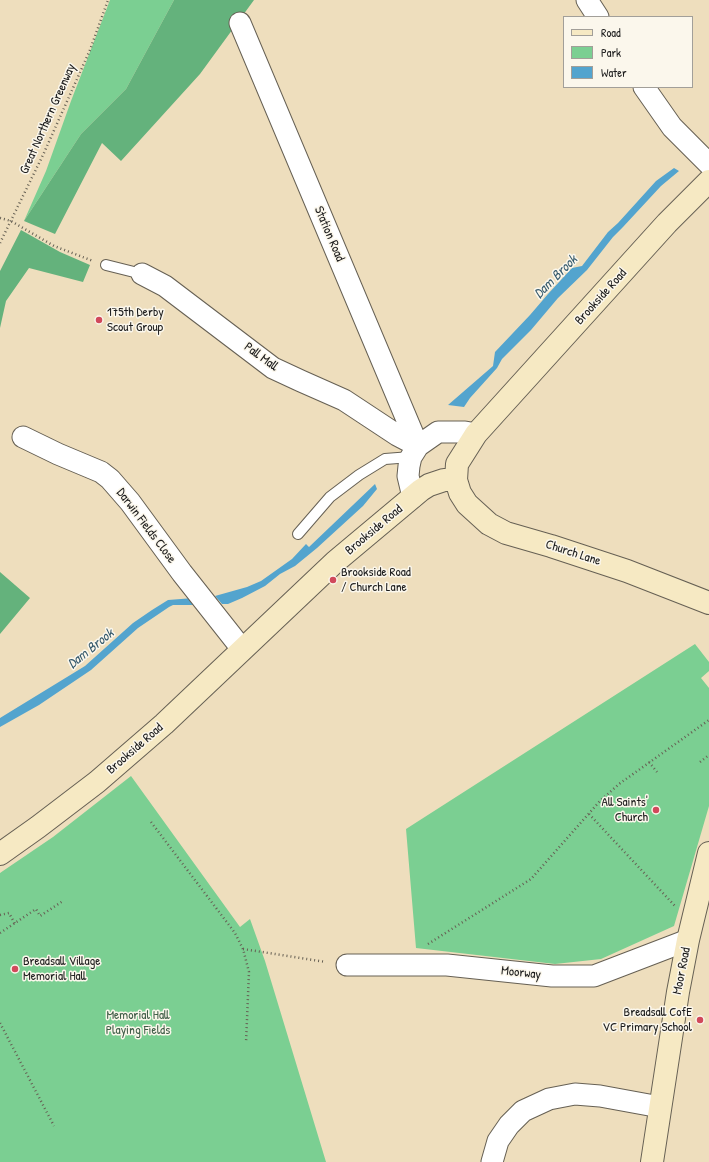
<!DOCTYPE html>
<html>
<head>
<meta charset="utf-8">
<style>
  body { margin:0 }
  #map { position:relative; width:709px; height:1162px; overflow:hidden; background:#eedebd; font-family:"Patrick Hand",sans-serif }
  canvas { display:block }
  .legend { position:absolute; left:563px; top:16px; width:130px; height:72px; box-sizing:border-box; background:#fbf7ec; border:1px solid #a29f99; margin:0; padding:5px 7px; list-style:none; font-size:12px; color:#1c1c1c }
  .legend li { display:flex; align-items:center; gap:8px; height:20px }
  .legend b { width:20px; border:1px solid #a29f99 }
</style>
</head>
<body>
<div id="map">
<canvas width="709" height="1162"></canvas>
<ul class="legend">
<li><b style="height:5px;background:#f6e9c3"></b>Road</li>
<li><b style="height:11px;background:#7bcf92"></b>Park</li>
<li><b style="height:11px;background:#53a4ce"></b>Water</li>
</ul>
</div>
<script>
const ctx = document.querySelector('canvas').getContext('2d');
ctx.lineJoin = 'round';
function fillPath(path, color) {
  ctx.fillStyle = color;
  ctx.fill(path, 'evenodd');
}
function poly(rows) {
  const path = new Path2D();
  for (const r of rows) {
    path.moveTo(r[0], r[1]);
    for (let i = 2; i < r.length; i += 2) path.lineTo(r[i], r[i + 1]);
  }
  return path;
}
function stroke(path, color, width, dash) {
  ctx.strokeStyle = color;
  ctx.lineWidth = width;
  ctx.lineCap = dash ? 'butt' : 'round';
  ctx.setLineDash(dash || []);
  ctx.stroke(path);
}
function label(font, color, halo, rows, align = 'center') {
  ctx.font = font + ' "Patrick Hand",sans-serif';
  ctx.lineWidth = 3;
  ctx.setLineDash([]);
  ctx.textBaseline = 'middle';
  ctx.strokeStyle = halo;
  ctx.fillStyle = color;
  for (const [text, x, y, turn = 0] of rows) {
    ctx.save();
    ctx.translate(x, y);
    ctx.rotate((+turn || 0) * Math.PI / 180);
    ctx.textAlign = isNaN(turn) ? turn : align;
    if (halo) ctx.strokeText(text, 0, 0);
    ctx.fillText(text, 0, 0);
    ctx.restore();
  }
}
fillPath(poly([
  [110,0,174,0,126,89,81,134,24,221,46,171,71,101],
  [695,644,709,662,709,671,701,678,709,688,709,806,674,926,601,959,555,964,416,948,406,829],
  [131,776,240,927,250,919,265,961,326,1162,0,1162,0,873,53,837]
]), '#7bcf92');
fillPath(poly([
  [174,0,254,0,200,74,121,161,102,143,55,234,24,221,81,134,126,89],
  [21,230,60,252,90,265,83,282,29,268,6,301,0,328,0,271],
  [0,572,30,598,0,634]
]), '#64b27c');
fillPath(poly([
  [674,168,679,171,661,186,623,227,613,237,587,270,558,298,531,330,502,359,497,368,470,398,464,407,448,405,493,366,495,352,530,315,548,294,572,268,582,266,608,232,618,223,656,181],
  [375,484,377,489,363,506,317,548,295,566,280,574,265,586,242,598,228,604,222,604,215,596,247,587,261,581,292,559,306,544,309,547],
  [194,598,198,605,173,605,169,607,138,628,91,670,39,705,0,727,0,718,85,666,133,623,152,610,168,600]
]), '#53a4ce');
const lane = poly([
  [106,265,142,274],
  [298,534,330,497,359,475,385,459,411,457]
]);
const street = poly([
  [587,0,598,17],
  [240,23,418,446],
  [644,87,672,127,709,164],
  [142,274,165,286,273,368,301,381,344,400,397,435,418,446],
  [23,437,58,454,101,472,110,479,130,502,182,573,242,649],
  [413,497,408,476,409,466,411,457,418,446,438,432,465,432,476,434],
  [347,965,447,965,552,976,594,976,688,940],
  [492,1162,498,1141,509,1125,523,1111,549,1099,575,1094,600,1096,660,1107]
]);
const secondary = poly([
  [709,181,667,223,476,434,457,464,456,480,460,493,467,504,489,524,506,533,551,546,627,571,709,603],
  [0,854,38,827,97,782,164,724,335,562,421,490,429,485,444,480,456,480],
  [652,1162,678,992,688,940,709,853]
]);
stroke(lane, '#666054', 12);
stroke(street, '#666054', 23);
stroke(secondary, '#666054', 24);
stroke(poly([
  [0,218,11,221,54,246,93,261],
  [0,243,43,155,90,50,108,0],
  [649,762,657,772],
  [700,762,709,755],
  [589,814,675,906],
  [151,822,235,933,243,949,249,972,246,1043],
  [0,915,9,913,15,924],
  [0,933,36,909,40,916,63,901],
  [428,944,531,879,600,801,619,784,709,720],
  [243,949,326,962],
  [0,1023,54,1126]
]), '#666054', 2.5, [1, 3]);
stroke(lane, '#fff', 10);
stroke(street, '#fff', 21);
stroke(secondary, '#f6e9c3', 22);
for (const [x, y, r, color] of [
  [99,320,4,"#d1495b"],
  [333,580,4,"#d1495b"],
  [656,810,4,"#d1495b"],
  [15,969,4,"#d1495b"],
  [700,1020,4,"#d1495b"]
]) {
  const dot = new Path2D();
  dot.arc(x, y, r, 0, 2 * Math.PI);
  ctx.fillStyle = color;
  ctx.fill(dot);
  stroke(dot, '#fbf7ec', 1.5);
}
label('13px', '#1c1c1c', '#fbf7ec', [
  ["Great Northern Greenway",48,119,-66],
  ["Station Road",329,234,67],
  ["Brookside Road",601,297,-48],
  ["Pall Mall",261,357,36],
  ["Darwin Fields Close",146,526,53],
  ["Brookside Road",374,530,-40],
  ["Church Lane",573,553,18],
  ["Brookside Road",135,749,-41],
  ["Moor Road",682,971,-79],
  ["Moorway",521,973,6]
]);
label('13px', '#1c1c1c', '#fbf7ec', [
  ["175th Derby",107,313],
  ["Scout Group",107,328],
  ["Brookside Road",341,573],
  ["/ Church Lane",341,588],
  ["All Saints'",648,803,"right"],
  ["Church",648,818,"right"],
  ["Breadsall Village",23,962],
  ["Memorial Hall",23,977],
  ["Breadsall CofE",692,1013,"right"],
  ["VC Primary School",692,1028,"right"]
], 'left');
label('13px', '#3d5b45', '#fbf7ec', [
  ["Memorial Hall",138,1016],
  ["Playing Fields",138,1031]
]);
label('italic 14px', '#35596c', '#fbf7ec', [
  ["Dam Brook",556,277,-45],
  ["Dam Brook",91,649,-39]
]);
</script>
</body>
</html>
